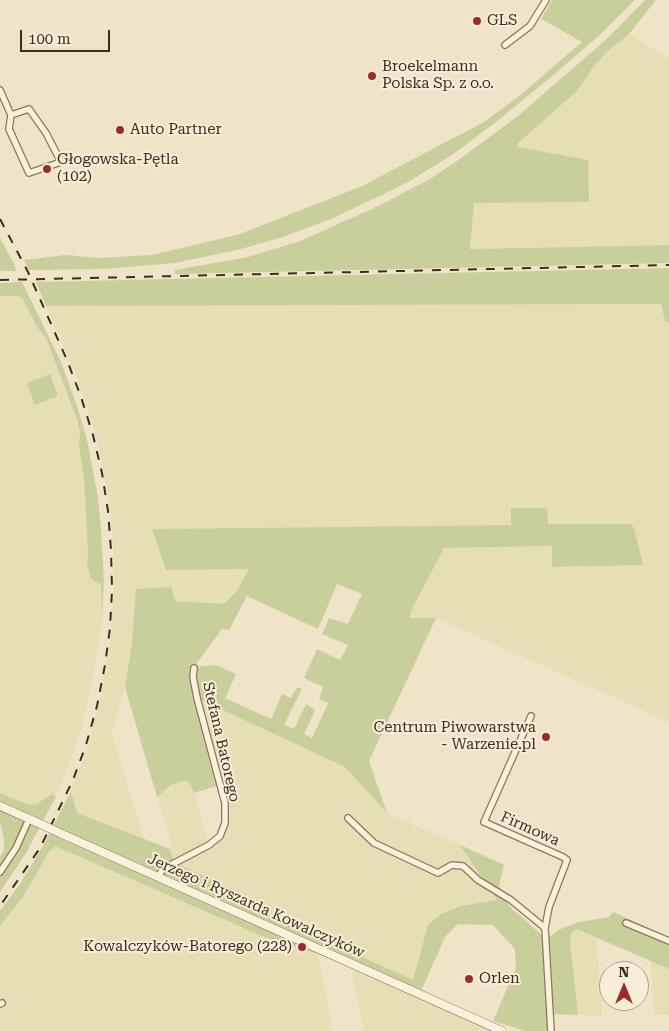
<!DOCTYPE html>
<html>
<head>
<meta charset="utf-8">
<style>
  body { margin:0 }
  #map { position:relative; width:669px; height:1031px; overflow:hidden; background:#f0e4c8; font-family:"Roboto Serif",serif }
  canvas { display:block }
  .north { position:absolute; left:599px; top:961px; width:50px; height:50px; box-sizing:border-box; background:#f7eed8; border:1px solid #ada18e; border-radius:50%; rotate:0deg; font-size:14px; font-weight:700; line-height:20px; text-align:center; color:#3d2e20 }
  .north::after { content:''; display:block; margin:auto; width:18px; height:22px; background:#9e2a2b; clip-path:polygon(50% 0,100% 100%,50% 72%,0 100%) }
  .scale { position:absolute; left:20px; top:30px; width:90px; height:22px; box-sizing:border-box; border:2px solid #3d2e20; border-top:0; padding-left:6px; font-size:15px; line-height:18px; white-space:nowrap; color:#3d2e20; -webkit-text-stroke:4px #f7eed8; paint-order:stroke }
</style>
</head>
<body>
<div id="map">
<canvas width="669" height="1031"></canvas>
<div class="north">N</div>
<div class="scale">100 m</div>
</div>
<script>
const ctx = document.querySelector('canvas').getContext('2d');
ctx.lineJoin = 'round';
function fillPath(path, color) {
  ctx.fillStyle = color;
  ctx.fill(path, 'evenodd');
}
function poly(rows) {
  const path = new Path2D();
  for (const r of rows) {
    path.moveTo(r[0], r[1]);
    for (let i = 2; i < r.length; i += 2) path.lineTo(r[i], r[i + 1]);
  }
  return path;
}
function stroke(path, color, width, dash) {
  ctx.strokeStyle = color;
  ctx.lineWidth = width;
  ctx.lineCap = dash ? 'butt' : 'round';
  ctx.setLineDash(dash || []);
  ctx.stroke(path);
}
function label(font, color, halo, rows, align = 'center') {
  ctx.font = font + ' "Roboto Serif",serif';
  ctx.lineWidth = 4;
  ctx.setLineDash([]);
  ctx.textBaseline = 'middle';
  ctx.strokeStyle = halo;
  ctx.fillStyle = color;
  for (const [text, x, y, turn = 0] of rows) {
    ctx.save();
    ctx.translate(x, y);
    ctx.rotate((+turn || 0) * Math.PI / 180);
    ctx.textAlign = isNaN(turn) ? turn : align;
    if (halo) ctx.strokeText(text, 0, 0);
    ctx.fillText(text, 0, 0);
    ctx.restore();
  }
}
fillPath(poly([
  [629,34,669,58,669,245,470,249,474,203,589,202,518,147,517,144,577,91,594,66,607,52],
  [0,296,18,296,22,298,37,327,46,338,71,399,80,432,79,446,84,479,88,550,87,563,91,579,101,585,102,620,100,634,91,688,80,733,68,767,56,797,52,795,35,805,27,804,0,793],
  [661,304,665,322,669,322,669,722,436,618,410,618,411,611,444,548,552,546,552,567,643,565,634,528,631,524,548,524,511,508,511,525,153,529,166,570,249,569,237,591,224,604,175,601,132,643,125,687,112,733,144,839,76,813,71,791,89,743,98,708,109,649,113,608,114,551,107,488,96,435,75,373,46,306],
  [197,698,345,767,387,813,460,845,497,900,461,906,413,980,253,907,241,893,175,863,170,849,172,845,157,797,171,785,182,781,189,782,194,793,209,845,220,835,225,823,225,803],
  [53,846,55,846,262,936,318,954,333,1031,0,1031,0,926,23,897],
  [577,928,596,936,602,1016,578,1015,570,942,572,932],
  [651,961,669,969,669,1015,654,1015],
  [351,970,422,996,500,1031,364,1031]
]), '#e6deb5');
fillPath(poly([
  [552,0,635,0,604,31,557,72,496,122,452,155,408,182,384,194,331,219,280,238,237,250,175,263,103,269,29,270,24,260,65,255,99,258,152,255,240,234,362,186,484,122,518,97,582,42,541,19],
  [645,0,656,0,629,34,607,52,594,66,577,91,517,144,518,147,588,160,589,202,474,203,470,249,669,245,669,263,175,274,175,270,248,257,300,241,374,208,430,179,457,161,518,116,609,37],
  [0,238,13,262,17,271,0,271],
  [669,268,669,322,665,322,661,304,46,306,36,282],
  [22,282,61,362,78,409,87,440,98,497,101,529,104,580,102,620,101,585,91,579,87,563,88,553,84,479,79,446,80,432,77,419,46,338,37,327,22,298,18,296,0,296,0,283],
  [50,374,58,396,35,405,27,383],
  [511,508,547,508,548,524,631,524,634,528,643,565,552,567,552,546,444,548,411,611,410,618,436,618,369,761,387,813,345,767,197,698,220,785,194,793,189,782,182,781,171,785,157,797,125,687,132,643,136,589,171,587,175,601,224,604,237,591,249,569,166,570,152,529,511,525],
  [337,584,362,594,348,624,329,618,322,634,348,645,340,660,317,649,304,678,323,687,319,699,328,703,312,738,304,734,315,710,306,704,294,729,284,725,302,689,297,687,291,698,282,694,271,719,225,698,236,674,216,665,194,667,222,629,229,630,247,596,318,629],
  [71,791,77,813,170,849,175,863,241,893,253,907,413,980,428,925,441,914,461,906,497,900,460,845,504,865,499,886,500,893,510,907,543,936,551,936,558,930,579,922,609,917,613,912,669,937,669,969,577,929,572,932,570,942,578,1015,550,1014,551,1031,525,1031,493,1021,516,968,515,949,493,925,458,924,445,937,422,989,426,992,422,996,318,954,262,936,55,846,49,852,23,897,0,926,0,911,20,884,43,846],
  [0,793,27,804,35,805,52,794,56,797,26,853,0,892,0,857,4,850,4,840,0,822,0,811,13,817,14,812,0,806]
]), '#c9cf9b');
const minor = poly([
  [505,45,530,26,546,0],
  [0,90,11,115,9,129,29,173,61,162,46,133,29,109,11,115],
  [531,716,484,822,563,857,567,860,549,907,545,928,551,1031],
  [348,818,374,843,438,873,452,865,463,866,478,880,511,900,545,928],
  [0,872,16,848,29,819],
  [158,877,163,869,209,845,220,836,225,823,225,803,197,698,193,677,194,668],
  [626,923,669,941],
  [0,1004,2,1003]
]);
const secondary = poly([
  [0,806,34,821],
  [62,834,502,1031]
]);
stroke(minor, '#8d765c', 8);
stroke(secondary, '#6f573f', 9);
stroke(minor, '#faf1dc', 5.5);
stroke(secondary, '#faf1dc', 8);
stroke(poly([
  [0,219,28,272,67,360,81,397,93,435,102,473,108,511,111,550,112,590,110,628,105,665,97,706,86,745,73,780,40,848,0,906],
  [0,280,669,265]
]), '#3d2e20', 2, [9, 9]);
const secondaryBridge = poly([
  [34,821,62,834]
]);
stroke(secondaryBridge, '#6f573f', 9, []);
stroke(secondaryBridge, '#faf1dc', 8);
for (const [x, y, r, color] of [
  [477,21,5,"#9e2a2b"],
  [372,76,5,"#9e2a2b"],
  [120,130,5,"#9e2a2b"],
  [47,169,5,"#9e2a2b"],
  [546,737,5,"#9e2a2b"],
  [302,947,5,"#9e2a2b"],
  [469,979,5,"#9e2a2b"]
]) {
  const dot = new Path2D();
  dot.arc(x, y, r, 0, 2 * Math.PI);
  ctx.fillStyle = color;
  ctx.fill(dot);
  stroke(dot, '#f7eed8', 2);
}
label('15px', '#3d2e20', '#f7eed8', [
  ["GLS",487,21],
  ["Broekelmann",382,67],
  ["Polska Sp. z o.o.",382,84],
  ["Auto Partner",130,130],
  ["Głogowska-Pętla",57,160],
  ["(102)",57,177],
  ["Centrum Piwowarstwa",536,728,"right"],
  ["- Warzenie.pl",536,745,"right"],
  ["Kowalczyków-Batorego (228)",292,947,"right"],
  ["Orlen",479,979]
], 'left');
label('15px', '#3d2e20', '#f7eed8', [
  ["Stefana Batorego",221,742,77],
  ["Firmowa",530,829,24],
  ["Jerzego i Ryszarda Kowalczyków",256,906,24]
]);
</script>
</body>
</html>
